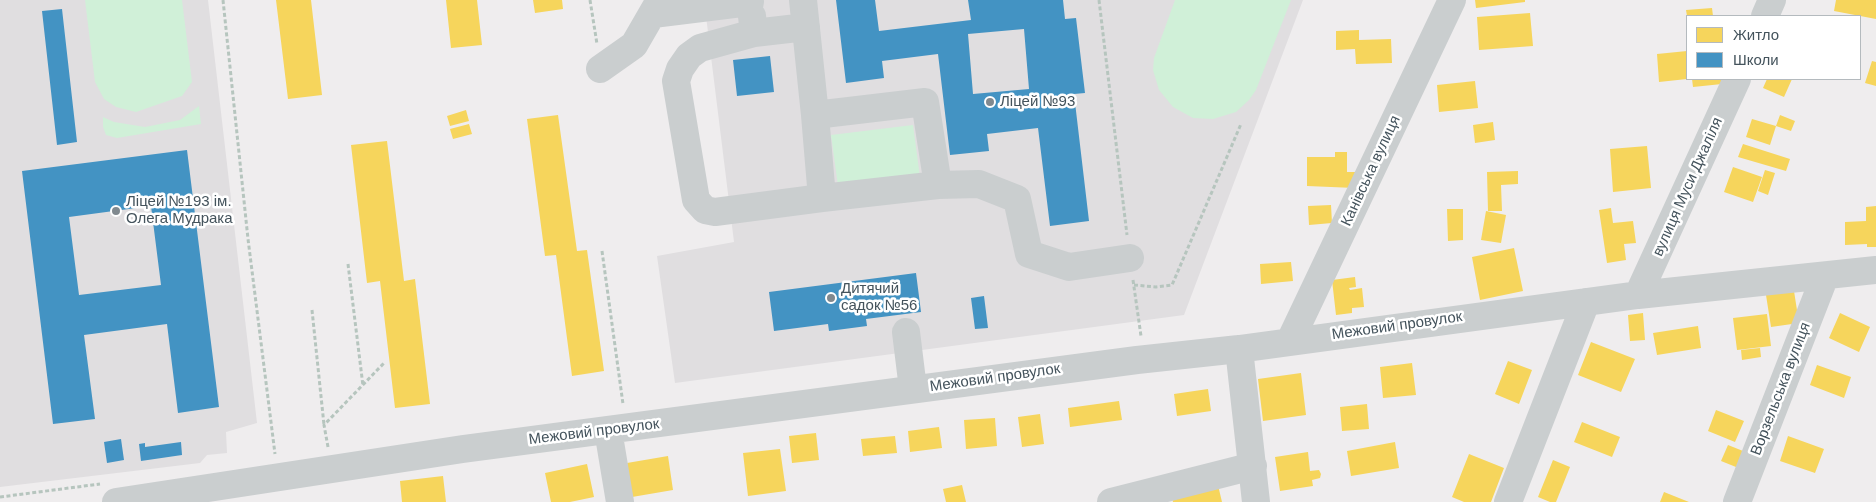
<!DOCTYPE html>
<html>
<head>
<meta charset="utf-8">
<style>
  body { margin:0 }
  #map { position:relative; width:1876px; height:502px; overflow:hidden; background:#efedee; font-family:Arial,sans-serif }
  canvas { display:block }
  .legend { position:absolute; left:1686px; top:15px; width:175px; height:65px; box-sizing:border-box; background:#fff; border:1px solid #b4babe; margin:0; padding:6px 9px; list-style:none; font-size:15px; color:#44535c }
  .legend li { display:flex; align-items:center; gap:10px; height:25px }
  .legend b { width:25px; border:1px solid #b4babe }
</style>
</head>
<body>
<div id="map">
<canvas width="1876" height="502"></canvas>
<ul class="legend">
<li><b style="height:14px;background:#f6d55c"></b>Житло</li>
<li><b style="height:14px;background:#4393c3"></b>Школи</li>
</ul>
</div>
<script>
const ctx = document.querySelector('canvas').getContext('2d');
ctx.lineJoin = 'round';
function fillPath(path, color) {
  ctx.fillStyle = color;
  ctx.fill(path, 'evenodd');
}
function poly(rows) {
  const path = new Path2D();
  for (const r of rows) {
    path.moveTo(r[0], r[1]);
    for (let i = 2; i < r.length; i += 2) path.lineTo(r[i], r[i + 1]);
  }
  return path;
}
function stroke(path, color, width, dash) {
  ctx.strokeStyle = color;
  ctx.lineWidth = width;
  ctx.lineCap = dash ? 'butt' : 'round';
  ctx.setLineDash(dash || []);
  ctx.stroke(path);
}
function label(font, color, halo, rows, align = 'center') {
  ctx.font = font + ' Arial,sans-serif';
  ctx.lineWidth = 5;
  ctx.setLineDash([]);
  ctx.textBaseline = 'middle';
  ctx.strokeStyle = halo;
  ctx.fillStyle = color;
  for (const [text, x, y, turn = 0] of rows) {
    ctx.save();
    ctx.translate(x, y);
    ctx.rotate((+turn || 0) * Math.PI / 180);
    ctx.textAlign = isNaN(turn) ? turn : align;
    if (halo) ctx.strokeText(text, 0, 0);
    ctx.fillText(text, 0, 0);
    ctx.restore();
  }
}
fillPath(poly([
  [0,0,208,0,257,423,226,432,227,453,207,455,200,463,0,487],
  [704,0,1303,0,1184,315,675,383,657,256,734,242]
]), '#e0dee0');
fillPath(poly([
  [85,0,182,0,192,82,182,96,136,112,116,107,104,99,95,82],
  [1175,0,1291,0,1256,90,1249,100,1236,112,1213,119,1193,118,1173,107,1159,90,1153,70,1154,58],
  [199,106,201,124,117,138,106,135,103,127,103,117,114,122,145,127,180,120],
  [913,125,920,177,838,186,831,135]
]), '#d0f0d8');
fillPath(poly([
  [276,0,311,0,322,95,288,99],
  [446,0,477,0,482,45,451,48],
  [533,0,562,0,563,9,535,13],
  [1475,0,1525,0,1525,2,1476,8],
  [1836,0,1876,0,1876,19,1834,11],
  [1712,8,1713,16,1687,16,1686,10],
  [1530,13,1533,46,1479,50,1477,17],
  [1359,30,1359,40,1391,39,1392,63,1356,64,1355,49,1336,50,1336,31],
  [1687,51,1687,79,1659,82,1657,54],
  [1872,61,1876,62,1876,86,1865,83],
  [1692,79,1722,79,1722,84,1693,87],
  [1767,79,1792,79,1784,97,1763,88],
  [1475,81,1478,108,1439,112,1437,85],
  [466,110,469,121,450,126,447,116],
  [558,115,577,251,587,250,604,371,572,376,556,255,545,256,527,119],
  [1780,115,1795,121,1791,131,1776,126],
  [1752,119,1776,126,1770,145,1746,137],
  [1493,122,1495,140,1475,143,1473,125],
  [469,124,472,134,453,139,450,129],
  [387,141,404,281,415,279,430,404,395,408,380,281,367,283,351,145],
  [1743,144,1790,159,1786,171,1738,157],
  [1647,146,1651,188,1613,192,1610,149],
  [1335,152,1347,152,1347,172,1355,172,1355,188,1307,186,1307,157,1335,157],
  [1733,167,1762,177,1753,202,1724,192],
  [1765,170,1775,173,1768,195,1758,191],
  [1518,171,1518,184,1501,185,1502,211,1488,211,1487,172],
  [1331,205,1332,223,1309,225,1308,206],
  [1876,206,1876,247,1867,247,1867,244,1845,245,1845,222,1866,221,1866,207],
  [1611,208,1613,223,1633,221,1636,243,1624,244,1626,260,1607,263,1599,210],
  [1447,209,1463,209,1463,240,1448,241],
  [1486,211,1506,215,1501,243,1481,240],
  [1514,248,1523,291,1480,300,1472,257],
  [1291,262,1293,281,1261,284,1260,264],
  [1355,277,1356,287,1349,288,1350,290,1362,288,1364,307,1352,308,1352,313,1336,315,1332,280],
  [1794,291,1799,323,1771,327,1766,295],
  [1643,313,1645,340,1630,341,1628,315],
  [1840,313,1870,327,1859,352,1829,338],
  [1767,314,1771,346,1737,350,1733,318],
  [1698,326,1701,348,1657,355,1653,333],
  [1591,342,1635,359,1621,392,1578,375],
  [1760,348,1761,357,1742,360,1741,350],
  [1508,361,1532,370,1519,404,1495,394],
  [1412,363,1416,395,1383,398,1380,367],
  [1817,365,1851,377,1844,398,1810,385],
  [1301,373,1306,415,1263,421,1258,379],
  [1208,389,1211,411,1177,416,1174,394],
  [1119,401,1122,420,1070,427,1068,408],
  [1367,404,1369,429,1342,431,1340,407],
  [1716,410,1744,421,1735,442,1708,431],
  [1040,414,1044,444,1022,447,1018,417],
  [995,418,997,446,966,449,964,420],
  [1582,422,1620,437,1612,457,1574,442],
  [939,427,942,448,910,452,908,431],
  [816,433,819,460,792,463,789,436],
  [895,436,897,453,863,456,861,439],
  [1788,436,1824,449,1815,473,1780,461],
  [1395,442,1399,468,1351,476,1347,451],
  [1728,445,1748,453,1741,469,1721,461],
  [780,449,786,491,748,496,743,453],
  [1308,452,1310,471,1319,470,1321,474,1320,478,1312,480,1313,486,1280,491,1275,457],
  [1469,454,1504,468,1491,502,1464,502,1452,497],
  [668,456,673,490,632,497,627,463],
  [1553,460,1570,467,1556,502,1550,502,1538,497],
  [587,464,594,497,570,502,551,502,545,473],
  [443,476,446,502,402,502,400,481],
  [1217,481,1222,502,1173,502,1170,491],
  [962,485,966,502,946,502,943,489],
  [1664,492,1689,502,1660,502]
]), '#f6d55c');
fillPath(poly([
  [836,0,875,0,879,31,971,20,968,0,1063,0,1065,19,1076,18,1085,93,1074,94,1089,221,1050,226,1038,128,987,134,989,151,950,155,938,54,882,61,884,78,846,83],
  [1024,29,1029,89,973,94,968,34],
  [62,9,77,142,57,145,42,11],
  [770,56,774,92,737,96,733,60],
  [187,150,219,407,178,413,167,324,84,335,95,419,53,424,22,171],
  [151,206,161,285,79,295,69,217],
  [916,273,921,312,866,319,867,326,829,331,828,324,774,331,769,292],
  [984,296,988,328,975,329,971,298],
  [121,439,124,460,107,463,104,442],
  [181,442,182,455,141,461,139,444,145,443,145,447]
]), '#4393c3');
stroke(poly([
  [223,0,248,239,275,454],
  [590,0,597,44],
  [1099,0,1127,235],
  [602,251,623,404],
  [348,264,363,386],
  [1133,280,1141,336],
  [1134,285,1156,287,1172,285,1241,124],
  [312,310,324,425],
  [328,447,324,425,384,363],
  [0,497,100,484]
]), '#b6c5be', 3, [4, 2.5]);
stroke(poly([
  [803,0,815,115,925,102,938,185,979,184,1017,199,1029,254,1069,267,1130,258],
  [653,14,750,2],
  [752,16,754,33,806,27],
  [1765,16,1772,0],
  [754,33,700,48,689,56,680,69,676,81,696,200,705,210,715,212,822,198],
  [600,69,634,45,660,0],
  [815,115,822,198,938,185],
  [1638,295,1737,79],
  [906,332,913,389],
  [1290,341,1452,0],
  [1239,349,1256,502],
  [608,430,620,502],
  [116,502,463,449,1137,360,1239,349,1638,295,1876,270],
  [1111,502,1253,466],
  [1508,502,1586,302],
  [1737,502,1825,276]
]), '#cacecf', 28);
for (const [x, y, r, color] of [
  [990,102,5,"#80898f"],
  [116,211,5,"#80898f"],
  [831,298,5,"#80898f"]
]) {
  const dot = new Path2D();
  dot.arc(x, y, r, 0, 2 * Math.PI);
  ctx.fillStyle = color;
  ctx.fill(dot);
  stroke(dot, '#fff', 2);
}
label('15px', '#44535c', '#fff', [
  ["Ліцей №93",1000,102],
  ["Ліцей №193 ім.",126,202],
  ["Олега Мудрака",126,219],
  ["Дитячий",841,289],
  ["садок №56",841,306]
], 'left');
label('15px', '#44535c', '#fff', [
  ["Канівська вулиця",1371,171,-65],
  ["вулиця Муси Джаліля",1688,187,-66],
  ["Межовий провулок",1397,326,-8],
  ["Межовий провулок",995,378,-8],
  ["Ворзельська вулиця",1781,389,-69],
  ["Межовий провулок",594,432,-7]
]);
</script>
</body>
</html>
